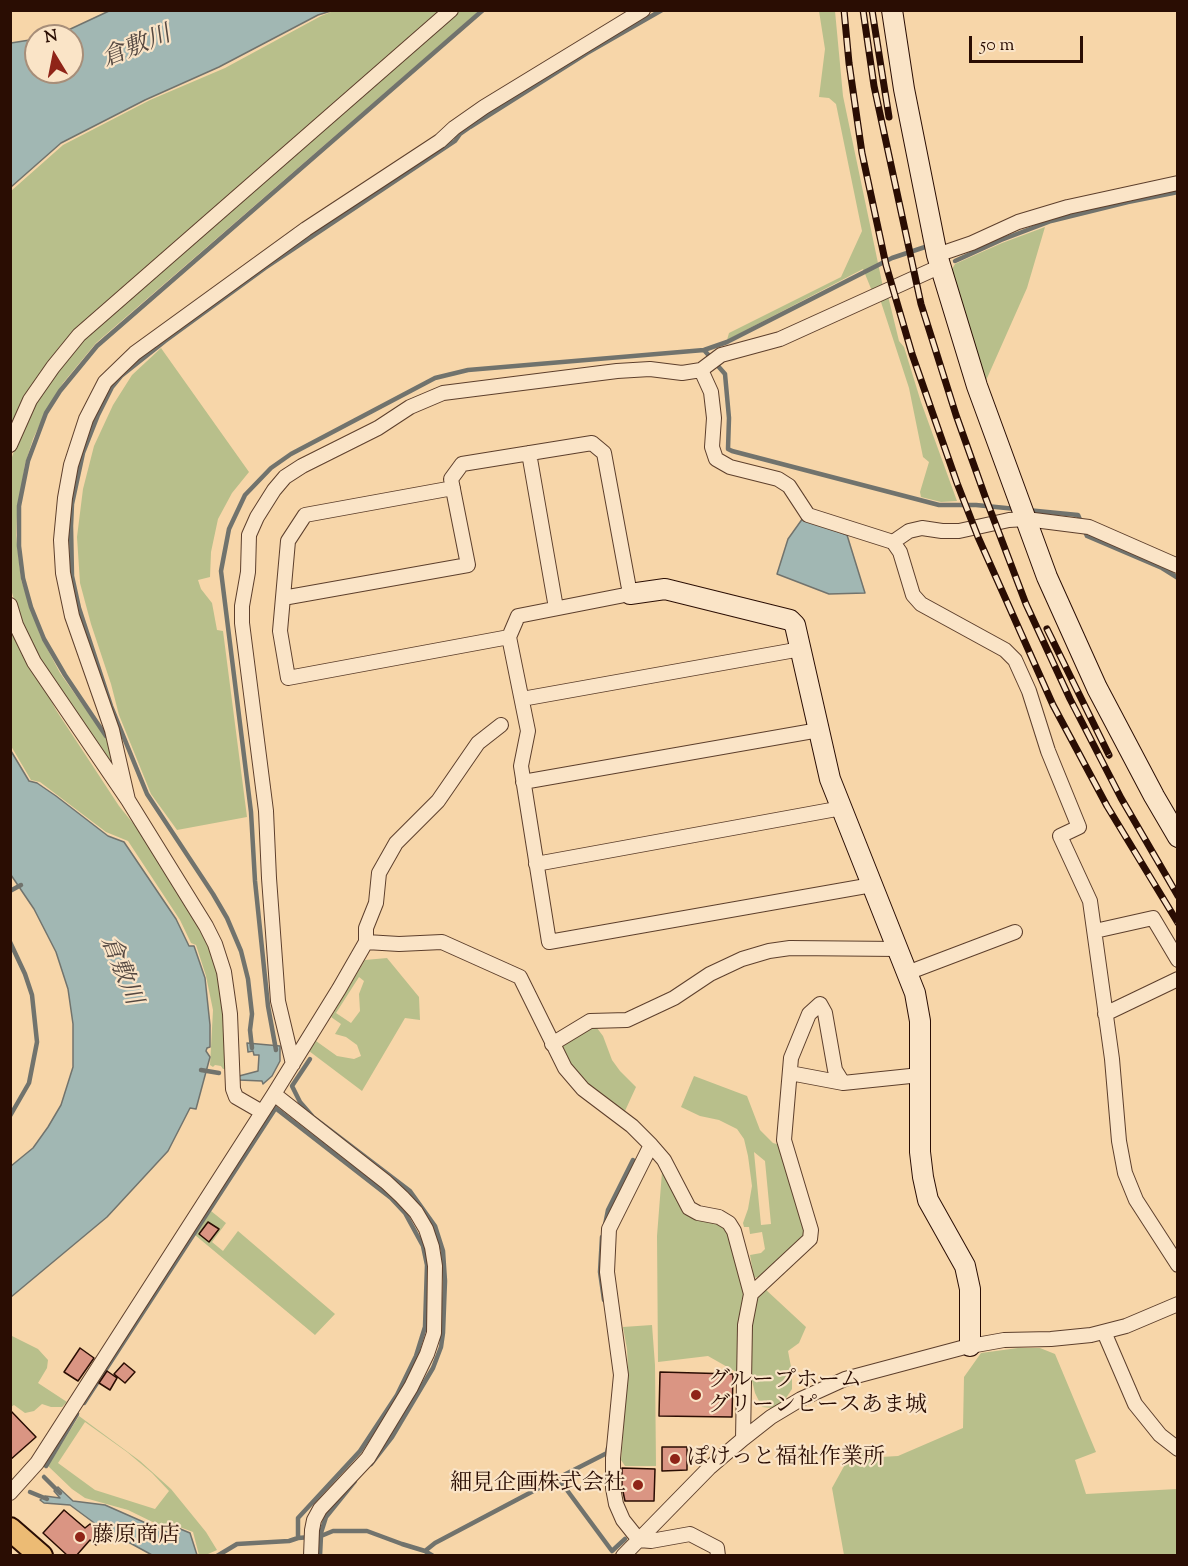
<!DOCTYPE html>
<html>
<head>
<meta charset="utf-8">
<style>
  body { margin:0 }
  #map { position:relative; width:1188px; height:1566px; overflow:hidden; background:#f7d6a9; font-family:"Sorts Mill Goudy",serif }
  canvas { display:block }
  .frame { position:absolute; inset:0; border:12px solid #2a0d03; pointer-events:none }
  .north { position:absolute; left:24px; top:24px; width:60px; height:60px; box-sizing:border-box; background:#fae4c7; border:2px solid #a78e79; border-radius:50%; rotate:350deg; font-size:16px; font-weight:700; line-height:24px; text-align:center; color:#2a0d03 }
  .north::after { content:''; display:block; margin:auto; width:21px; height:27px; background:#8f2418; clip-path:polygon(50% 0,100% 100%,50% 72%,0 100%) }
  .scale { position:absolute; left:969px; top:36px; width:114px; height:27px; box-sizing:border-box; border:3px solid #2a0d03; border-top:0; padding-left:8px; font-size:18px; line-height:21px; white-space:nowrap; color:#2a0d03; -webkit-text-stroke:4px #fae4c7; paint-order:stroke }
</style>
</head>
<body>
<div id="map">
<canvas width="1188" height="1566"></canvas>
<div class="frame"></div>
<div class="north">N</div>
<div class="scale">50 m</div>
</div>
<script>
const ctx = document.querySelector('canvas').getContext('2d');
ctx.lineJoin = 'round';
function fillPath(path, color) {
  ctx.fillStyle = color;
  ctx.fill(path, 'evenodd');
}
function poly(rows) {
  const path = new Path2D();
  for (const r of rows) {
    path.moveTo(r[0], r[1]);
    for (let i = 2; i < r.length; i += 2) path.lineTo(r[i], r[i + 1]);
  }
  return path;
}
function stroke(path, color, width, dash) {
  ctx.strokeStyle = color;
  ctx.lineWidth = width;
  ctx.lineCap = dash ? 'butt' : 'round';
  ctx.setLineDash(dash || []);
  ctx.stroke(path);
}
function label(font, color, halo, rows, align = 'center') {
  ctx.font = font + ' "Sorts Mill Goudy","Noto Serif JP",serif';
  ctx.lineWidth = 4.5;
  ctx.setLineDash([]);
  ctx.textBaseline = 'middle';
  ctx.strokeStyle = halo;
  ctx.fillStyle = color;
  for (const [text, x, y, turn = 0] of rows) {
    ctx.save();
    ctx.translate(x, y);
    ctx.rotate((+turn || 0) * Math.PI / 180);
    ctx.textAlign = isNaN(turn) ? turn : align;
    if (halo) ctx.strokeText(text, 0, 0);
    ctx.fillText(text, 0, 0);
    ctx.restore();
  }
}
fillPath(poly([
  [336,10,443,11,98,310,60,346,32,389,14,419,11,429,11,191,63,145,150,100,225,68,321,16],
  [456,11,479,11,96,343,63,383,46,411,33,439,25,464,17,515,16,535,21,580,40,635,60,673,106,738,112,738,121,778,47,676,19,618,11,589,11,460,25,418,79,340],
  [819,11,835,11,843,96,883,287,872,291,863,269,727,340,729,333,841,277,862,231,836,104,829,98,819,97,825,49],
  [1045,227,1027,288,984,385,951,271,955,264,1002,243],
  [888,296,899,341,904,347,921,402,957,501,941,502,921,497,920,492,929,462,923,457,909,388,880,299],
  [161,348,249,472,232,493,218,519,211,552,210,577,198,580,201,589,212,603,217,630,223,631,247,817,177,830,151,794,119,715,111,684,91,624,80,583,77,537,83,489,94,446,113,405,132,375],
  [10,621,56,710,119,806,132,822,141,828,202,922,221,972,228,1069,223,1069,221,1066,215,1065,213,1067,210,1065,213,1010,206,976,196,945,191,943,180,920,128,841,106,832,40,782,31,780,11,746],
  [387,958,419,997,420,1020,405,1018,362,1091,309,1051,316,1041,337,1056,354,1059,361,1056,357,1045,346,1037,335,1034,341,1024,331,1017,365,960],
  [359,977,364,981,359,994,360,1011,351,1023,336,1013],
  [594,1024,603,1036,612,1060,620,1071,636,1087,625,1111,598,1093,577,1074,559,1046],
  [694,1076,747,1096,760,1130,773,1143,780,1145,808,1232,767,1275,754,1278,750,1255,761,1253,765,1249,762,1232,750,1234,749,1227,744,1227,743,1223,748,1209,752,1186,748,1156,744,1139,737,1129,719,1120,700,1116,681,1107],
  [754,1152,765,1161,771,1224,761,1225],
  [662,1172,688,1215,726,1225,746,1295,739,1321,738,1373,708,1356,658,1362,657,1236],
  [211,1211,226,1223,212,1242,223,1251,238,1231,335,1314,315,1335,195,1235],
  [764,1288,806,1327,799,1343,788,1351,792,1372,792,1389,782,1404,772,1408,762,1407,755,1393,749,1368,748,1336,756,1297],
  [652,1325,655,1365,656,1466,625,1466,621,1460,628,1370,627,1349,623,1327],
  [10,1335,38,1349,48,1360,47,1368,38,1383,67,1402,62,1407,51,1407,42,1404,34,1411,25,1413,14,1405,11,1407],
  [1018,1348,1040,1348,1055,1354,1096,1452,1075,1460,1086,1494,1177,1489,1177,1555,844,1555,832,1488,848,1459,866,1449,881,1457,898,1456,963,1428,964,1377,981,1353],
  [79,1416,140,1461,171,1489,206,1532,217,1550,208,1554,199,1555,193,1532,177,1526,171,1531,128,1510,85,1498,72,1489,48,1466],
  [85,1422,127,1452,152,1473,169,1491,155,1509,95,1490,58,1463]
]), '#b8bf8b');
const water = poly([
  [109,11,109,10,331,11,318,15,219,67,145,100,61,143,11,187,11,43,36,39,36,72,72,72,72,36,48,36,64,32,109,11],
  [803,518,847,535,865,593,829,594,777,574,788,539,803,518],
  [11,751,29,781,37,783,56,796,108,836,124,842,176,919,189,946,194,946,205,978,210,1025,210,1047,207,1048,206,1051,210,1057,196,1109,190,1108,168,1151,107,1217,11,1297,11,1166,33,1148,48,1127,61,1105,73,1067,73,1024,68,989,56,952,34,909,11,875,11,751],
  [247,1043,280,1046,280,1061,272,1076,263,1084,262,1081,239,1080,239,1076,258,1071,259,1055,254,1055,253,1051,248,1052,247,1043],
  [58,1487,73,1501,105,1505,164,1531,172,1533,178,1528,190,1533,197,1555,152,1555,97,1525,70,1505,44,1503,40,1500,45,1496,60,1498,54,1491,58,1487]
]);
fillPath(water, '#a1b7b3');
stroke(water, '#71736d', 1.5);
stroke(poly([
  [955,261,1001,240,1051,221,1128,202,1178,192],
  [704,350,725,374,729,418,728,449,732,451,939,505,976,505,1016,509],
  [1027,510,1078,515,1087,536,1162,568,1178,578],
  [112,734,106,736,65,675,44,639,31,607,23,578,19,546,19,506,28,461,46,413,60,391,97,346,483,10],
  [10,891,21,885],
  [10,942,25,974,32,995,37,1042,29,1083,10,1116],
  [252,1048,250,1030,252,1014,248,979,241,951,227,918,213,894,147,794,111,706,79,608,72,576,71,526,72,504,83,453,98,415,112,387,121,376,165,341,265,268,455,141,460,134,470,127,587,53,662,10],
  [276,1050,268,1006,255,881,251,812,221,571,229,529,245,495,271,468,291,454,435,378,468,370,704,350,727,342,892,258,925,247],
  [310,1059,292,1086,300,1102,313,1117,410,1191,435,1226,443,1251,445,1281,443,1333,441,1347,433,1368,392,1437,371,1464],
  [201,1070,219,1073],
  [274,1107,391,1198,405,1213,423,1246,427,1265,425,1327,416,1356,397,1395,360,1451,298,1518,298,1538,311,1537],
  [605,1225,608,1210,633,1160],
  [602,1237,600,1272,604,1300],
  [84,1403,275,1109],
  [46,1466,77,1414],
  [44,1477,60,1493],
  [558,1478,607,1453,608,1448],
  [30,1492,47,1499],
  [319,1536,321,1536,320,1556],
  [320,1536,326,1517,355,1481],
  [321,1536,333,1531,367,1531,402,1544,425,1551,433,1556],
  [425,1551,435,1543,558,1478,612,1551,625,1539],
  [217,1556,237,1544,289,1541,298,1538]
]), '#71736d', 4.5);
const building = poly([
  [208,1222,219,1229,209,1242,199,1234,208,1222],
  [80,1348,94,1358,78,1381,64,1372,80,1348],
  [124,1363,135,1372,125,1383,114,1374,124,1363],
  [107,1371,117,1378,110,1390,99,1383,107,1371],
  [660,1372,733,1374,732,1417,659,1416,660,1372],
  [10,1410,36,1437,10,1460,10,1410],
  [662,1447,687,1447,687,1470,662,1471,662,1447],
  [622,1468,655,1469,654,1501,625,1501,622,1487,622,1468],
  [64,1510,85,1528,90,1524,104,1537,96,1545,90,1540,76,1556,68,1556,43,1533,64,1510]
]);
fillPath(building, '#da9583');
stroke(building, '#2a0d03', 1.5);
const street = poly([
  [937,255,972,243,1018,222,1068,207,1178,183],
  [701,370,711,392,714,418,712,447,716,459,730,467,778,479,789,486,808,515,893,542,900,552,913,595,921,604,1005,650,1015,660,1029,691,1048,751,1079,827,1060,836,1090,901,1112,1059,1119,1141,1125,1173,1136,1200,1178,1265],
  [10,445,30,400,53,367,79,335,451,10],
  [529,453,556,608],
  [453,488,305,515,288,541,280,631,288,678,509,637],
  [893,542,909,531,922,528,942,531,959,531,1009,520,1026,519,1089,527,1178,566],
  [283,598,468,565,451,479,462,464,592,443,604,453,630,594,518,616,509,637,528,731,521,766,549,942,872,885],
  [10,605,16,625,34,662,128,800,206,926,215,944,224,972,230,1014,233,1089,236,1097,262,1112],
  [522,699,801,649],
  [523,782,819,730],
  [128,800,112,730,72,616,63,573,61,540,65,498,71,465,86,419,105,382,135,353,306,229,440,141,454,128,484,107,643,10],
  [536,864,842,808],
  [1095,931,1153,918,1178,960],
  [366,942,399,944,442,942,520,977,565,1068,583,1089,632,1126,651,1145,609,1229,607,1272,621,1375,613,1458,613,1488,616,1504,623,1520,639,1540,651,1541,690,1534,717,1548,718,1556],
  [907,973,1015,932],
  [1105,1014,1178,979],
  [552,1044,590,1021,627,1020,674,998,710,974,742,959,769,951,790,948,898,949],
  [293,1064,278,1001,269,878,266,811,242,623,242,606,248,572,249,535,257,517,274,490,285,477,302,466,378,428,410,407,443,393,617,371,650,369,682,373,701,370,721,355,780,339,941,266],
  [790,1073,843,1083,920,1075],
  [274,1094,386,1182,402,1197,416,1212,426,1229,432,1247,435,1266,434,1333,427,1354,411,1387,368,1458,320,1509,314,1520,312,1530,311,1556],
  [651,1145,664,1160,689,1208,698,1213,719,1217,729,1223,734,1231,751,1294],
  [1104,1332,1135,1404,1160,1435,1178,1449],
  [743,1439,745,1325,751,1294,810,1239,811,1230,784,1140,791,1058,809,1014,820,1004,825,1013,835,1070,843,1083],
  [10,1493,37,1463,274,1094,339,989,366,942,366,928,376,903,379,873,396,843,438,801,478,743,501,725],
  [623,1556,709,1468,743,1439,771,1417,801,1399,845,1379,965,1347,1004,1340,1051,1339,1091,1335,1126,1326,1178,1304]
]);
const secondary = poly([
  [892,10,904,89,937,255,977,386,1047,577,1097,688,1154,796,1178,837],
  [630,594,665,589,790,620,795,625,830,779,915,993,920,1021,920,1152,923,1177,928,1200,965,1266,970,1289,970,1346]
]);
const primary = poly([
  [10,1529,41,1556]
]);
stroke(street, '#5d3f2c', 16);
stroke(secondary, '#2a0d03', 22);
stroke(primary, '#2a0d03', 26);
stroke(street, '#fae4c7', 14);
stroke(secondary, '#fae4c7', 20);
stroke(primary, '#ecbb74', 22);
const rail = poly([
  [844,10,849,63,862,153,886,265,912,354,957,483,978,537,1053,705,1107,806,1178,923],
  [863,10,874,86,921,304,956,415,986,499,1026,604,1070,699,1121,798,1178,896],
  [872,10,889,117],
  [1047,629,1109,755]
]);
stroke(rail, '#2a0d03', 7);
stroke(rail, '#fae4c7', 4.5, [14]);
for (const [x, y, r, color] of [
  [696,1395,6,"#8f2418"],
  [675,1459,6,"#8f2418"],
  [638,1485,6,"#8f2418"],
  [80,1537,6,"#8f2418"]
]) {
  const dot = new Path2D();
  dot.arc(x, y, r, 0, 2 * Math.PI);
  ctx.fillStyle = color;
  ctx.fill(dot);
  stroke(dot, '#fae4c7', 2);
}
label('22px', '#2a0d03', '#fae4c7', [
  ["グループホーム",708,1382],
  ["グリーンピースあま城",708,1407],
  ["ぽけっと福祉作業所",687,1459],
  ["細見企画株式会社",626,1485,"right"],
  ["藤原商店",92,1537]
], 'left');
label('italic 24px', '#544841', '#fae4c7', [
  ["倉敷川",137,49,-22],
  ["倉敷川",119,971,68]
]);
</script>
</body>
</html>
